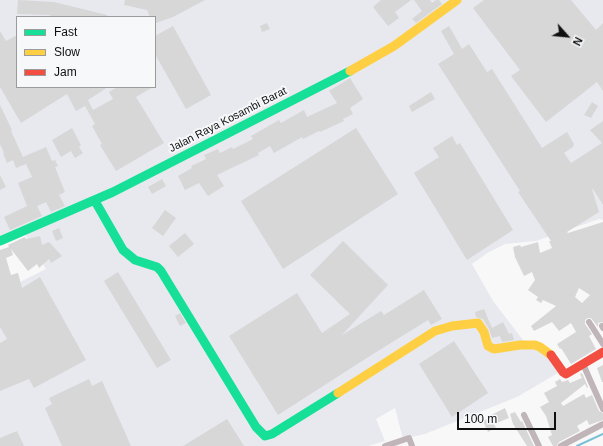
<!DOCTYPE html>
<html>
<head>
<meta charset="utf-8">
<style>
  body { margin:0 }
  #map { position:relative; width:603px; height:446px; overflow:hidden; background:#f8f8f9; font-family:Helvetica,sans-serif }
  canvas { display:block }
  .legend { position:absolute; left:16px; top:16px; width:140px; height:72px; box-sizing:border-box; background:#f7f8fa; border:1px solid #9b9b9d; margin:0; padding:5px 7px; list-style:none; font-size:12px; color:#101011 }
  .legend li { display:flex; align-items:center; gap:8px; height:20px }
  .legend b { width:20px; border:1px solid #9b9b9d }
  .north { position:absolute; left:547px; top:16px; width:40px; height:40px; -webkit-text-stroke:3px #f7f8fa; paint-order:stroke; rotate:117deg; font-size:11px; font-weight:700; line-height:16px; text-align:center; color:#101011 }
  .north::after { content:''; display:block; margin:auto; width:14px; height:18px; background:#101011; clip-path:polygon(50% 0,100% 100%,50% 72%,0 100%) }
  .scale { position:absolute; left:457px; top:412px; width:99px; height:18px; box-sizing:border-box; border:2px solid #101011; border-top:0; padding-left:5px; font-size:12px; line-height:14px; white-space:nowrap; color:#101011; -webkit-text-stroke:3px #f7f8fa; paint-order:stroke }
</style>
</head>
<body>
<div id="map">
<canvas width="603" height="446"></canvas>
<ul class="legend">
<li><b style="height:5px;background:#16e098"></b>Fast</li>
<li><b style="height:5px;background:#ffcf43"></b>Slow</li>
<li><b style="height:5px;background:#f24e42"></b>Jam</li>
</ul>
<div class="north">N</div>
<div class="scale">100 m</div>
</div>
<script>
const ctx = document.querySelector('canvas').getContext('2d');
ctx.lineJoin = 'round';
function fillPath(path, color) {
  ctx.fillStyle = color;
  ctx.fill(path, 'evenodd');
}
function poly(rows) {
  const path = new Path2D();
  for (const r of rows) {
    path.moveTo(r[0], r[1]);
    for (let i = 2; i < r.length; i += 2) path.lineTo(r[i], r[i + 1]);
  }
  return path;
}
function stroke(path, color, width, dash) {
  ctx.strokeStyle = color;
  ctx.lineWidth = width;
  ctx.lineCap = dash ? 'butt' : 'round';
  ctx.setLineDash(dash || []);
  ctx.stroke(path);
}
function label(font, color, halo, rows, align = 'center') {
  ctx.font = font + ' Helvetica,sans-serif';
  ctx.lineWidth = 4;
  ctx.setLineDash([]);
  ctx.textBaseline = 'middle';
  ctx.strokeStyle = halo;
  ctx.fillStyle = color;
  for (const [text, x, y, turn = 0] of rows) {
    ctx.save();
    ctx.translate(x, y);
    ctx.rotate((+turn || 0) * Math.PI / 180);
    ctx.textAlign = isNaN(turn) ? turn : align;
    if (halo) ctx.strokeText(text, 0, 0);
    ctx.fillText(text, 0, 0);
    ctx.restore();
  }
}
fillPath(poly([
  [0,0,603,0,603,220,599,219,536,241,505,244,489,252,472,264,493,301,523,340,547,348,563,370,517,397,425,434,403,439,395,408,376,419,385,441,368,446,0,446,0,292,46,269,23,231,0,236],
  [17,17,155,17,155,87,17,87]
]), '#e8e9ef');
stroke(poly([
  [577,446,603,434]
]), '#79c0d5', 2);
fillPath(poly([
  [18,0,54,2,107,15,107,17,50,17,50,15,17,14],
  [125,0,205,0,173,17,156,23,155,17,150,17,147,10,124,5],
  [381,0,411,0,395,12,399,18,388,26,373,7],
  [414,0,430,0,432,3,436,0,439,0,442,4,416,23,412,19,422,11],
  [484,0,571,0,596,30,603,23,603,91,597,82,546,122,511,76,520,70,473,8],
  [267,23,270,29,262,32,260,26],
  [173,26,211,95,186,109,155,54,155,36],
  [449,26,462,49,469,44,487,72,492,69,542,148,567,132,574,144,573,147,564,153,571,163,602,143,590,130,603,121,603,205,593,189,592,189,599,212,567,232,568,233,603,222,603,322,598,323,598,327,591,318,588,318,585,320,585,324,592,334,589,336,596,349,571,364,561,348,560,349,557,344,576,332,571,323,559,331,552,322,534,331,531,326,556,306,543,300,541,303,536,300,538,297,528,290,535,280,532,272,524,276,515,257,513,247,520,245,521,247,538,242,540,253,552,248,549,241,551,241,518,192,520,191,438,64,454,54,441,31],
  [579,288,590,295,582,303,575,297],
  [0,31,6,41,17,35,17,87,108,87,88,100,93,110,113,99,109,92,117,87,153,87,136,97,164,143,116,171,100,145,102,144,92,126,95,124,85,106,76,111,67,94,21,123,0,87],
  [350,78,363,99,350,108,353,114,343,119,344,121,320,132,319,131,303,139,302,137,274,153,270,146,258,153,259,155,217,175,224,186,208,196,199,183,185,190,178,176,192,168,191,166,206,159,204,155,218,149,220,153,232,147,233,149,253,139,251,136,279,120,281,123,304,110,307,117,337,103,329,91],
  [431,92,435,99,412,112,409,106],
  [592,102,598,106,591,118,584,115],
  [0,105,12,130,11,131,23,157,46,147,52,161,55,160,58,166,55,167,65,192,59,195,65,206,51,212,46,202,37,206,42,216,10,230,4,217,27,206,18,183,32,177,26,164,16,168,13,160,7,163,3,153,4,153,0,144],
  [72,128,81,145,79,147,83,153,75,158,71,151,61,157,52,140],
  [356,128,398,194,283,269,241,201],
  [452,136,457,145,460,143,513,230,467,260,414,173,439,157,433,148],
  [0,175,6,187,0,190],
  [162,179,166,186,152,194,148,187],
  [165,210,176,218,163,236,152,228],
  [59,228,63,238,56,241,52,231],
  [185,233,194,244,178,257,169,246],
  [40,236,42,245,49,242,62,256,51,263,49,259,39,268,37,264,28,271,11,249,13,255,6,258,11,275,18,273,22,288,40,277,86,360,34,388,29,379,0,391,0,343,7,339,0,327,0,250,9,247,8,245,25,237,26,239],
  [343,241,388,285,342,335,381,311,384,315,424,290,442,319,431,325,428,320,373,354,278,415,229,336,297,293,322,333,350,314,310,275],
  [118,272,171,360,157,368,104,281],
  [484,309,492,328,503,322,509,334,512,333,514,340,502,342,500,336,492,338,489,329,483,319,476,317,475,312],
  [180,313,186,323,180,326,175,316],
  [454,341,488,393,452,417,419,364],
  [603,365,603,382,602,382,597,368],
  [582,373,588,387,587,388,585,384,561,403,563,406,584,394,586,398,592,395,599,411,603,413,603,420,589,425,587,420,577,426,580,431,559,442,557,446,553,446,548,437,552,435,546,416,540,407,549,402,544,393,557,386,555,382,560,379,562,382,568,380,570,383,582,378,580,374],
  [89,379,92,386,102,381,131,446,62,446,45,408,52,404,49,398],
  [505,408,509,418,494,424,496,428,488,432,483,421,492,417,491,415],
  [515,412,521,422,522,421,534,446,527,446,513,424,510,414],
  [227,419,244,446,183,446],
  [17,431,24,446,0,446,0,438]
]), '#d7d7d8');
stroke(poly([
  [589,322,603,344],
  [602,326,603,328],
  [583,364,603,409],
  [524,415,539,446],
  [385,446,409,438,412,446],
  [561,446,603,424]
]), '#c0b5b8', 6);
stroke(poly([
  [95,201,123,250,135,260,157,267,161,271,256,427,265,436,272,434,338,393],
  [0,241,113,192,350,71]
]), '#16e098', 9);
stroke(poly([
  [350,71,394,46,457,0],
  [338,393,435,331,452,326,478,323,484,332,488,346,494,349,520,345,535,345,540,347,551,355]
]), '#ffcf43', 9);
stroke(poly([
  [551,355,563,372,566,374,603,352]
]), '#f24e42', 9);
label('11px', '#101011', '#f7f8fa', [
  ["Jalan Raya Kosambi Barat",228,120,-27]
]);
</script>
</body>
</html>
